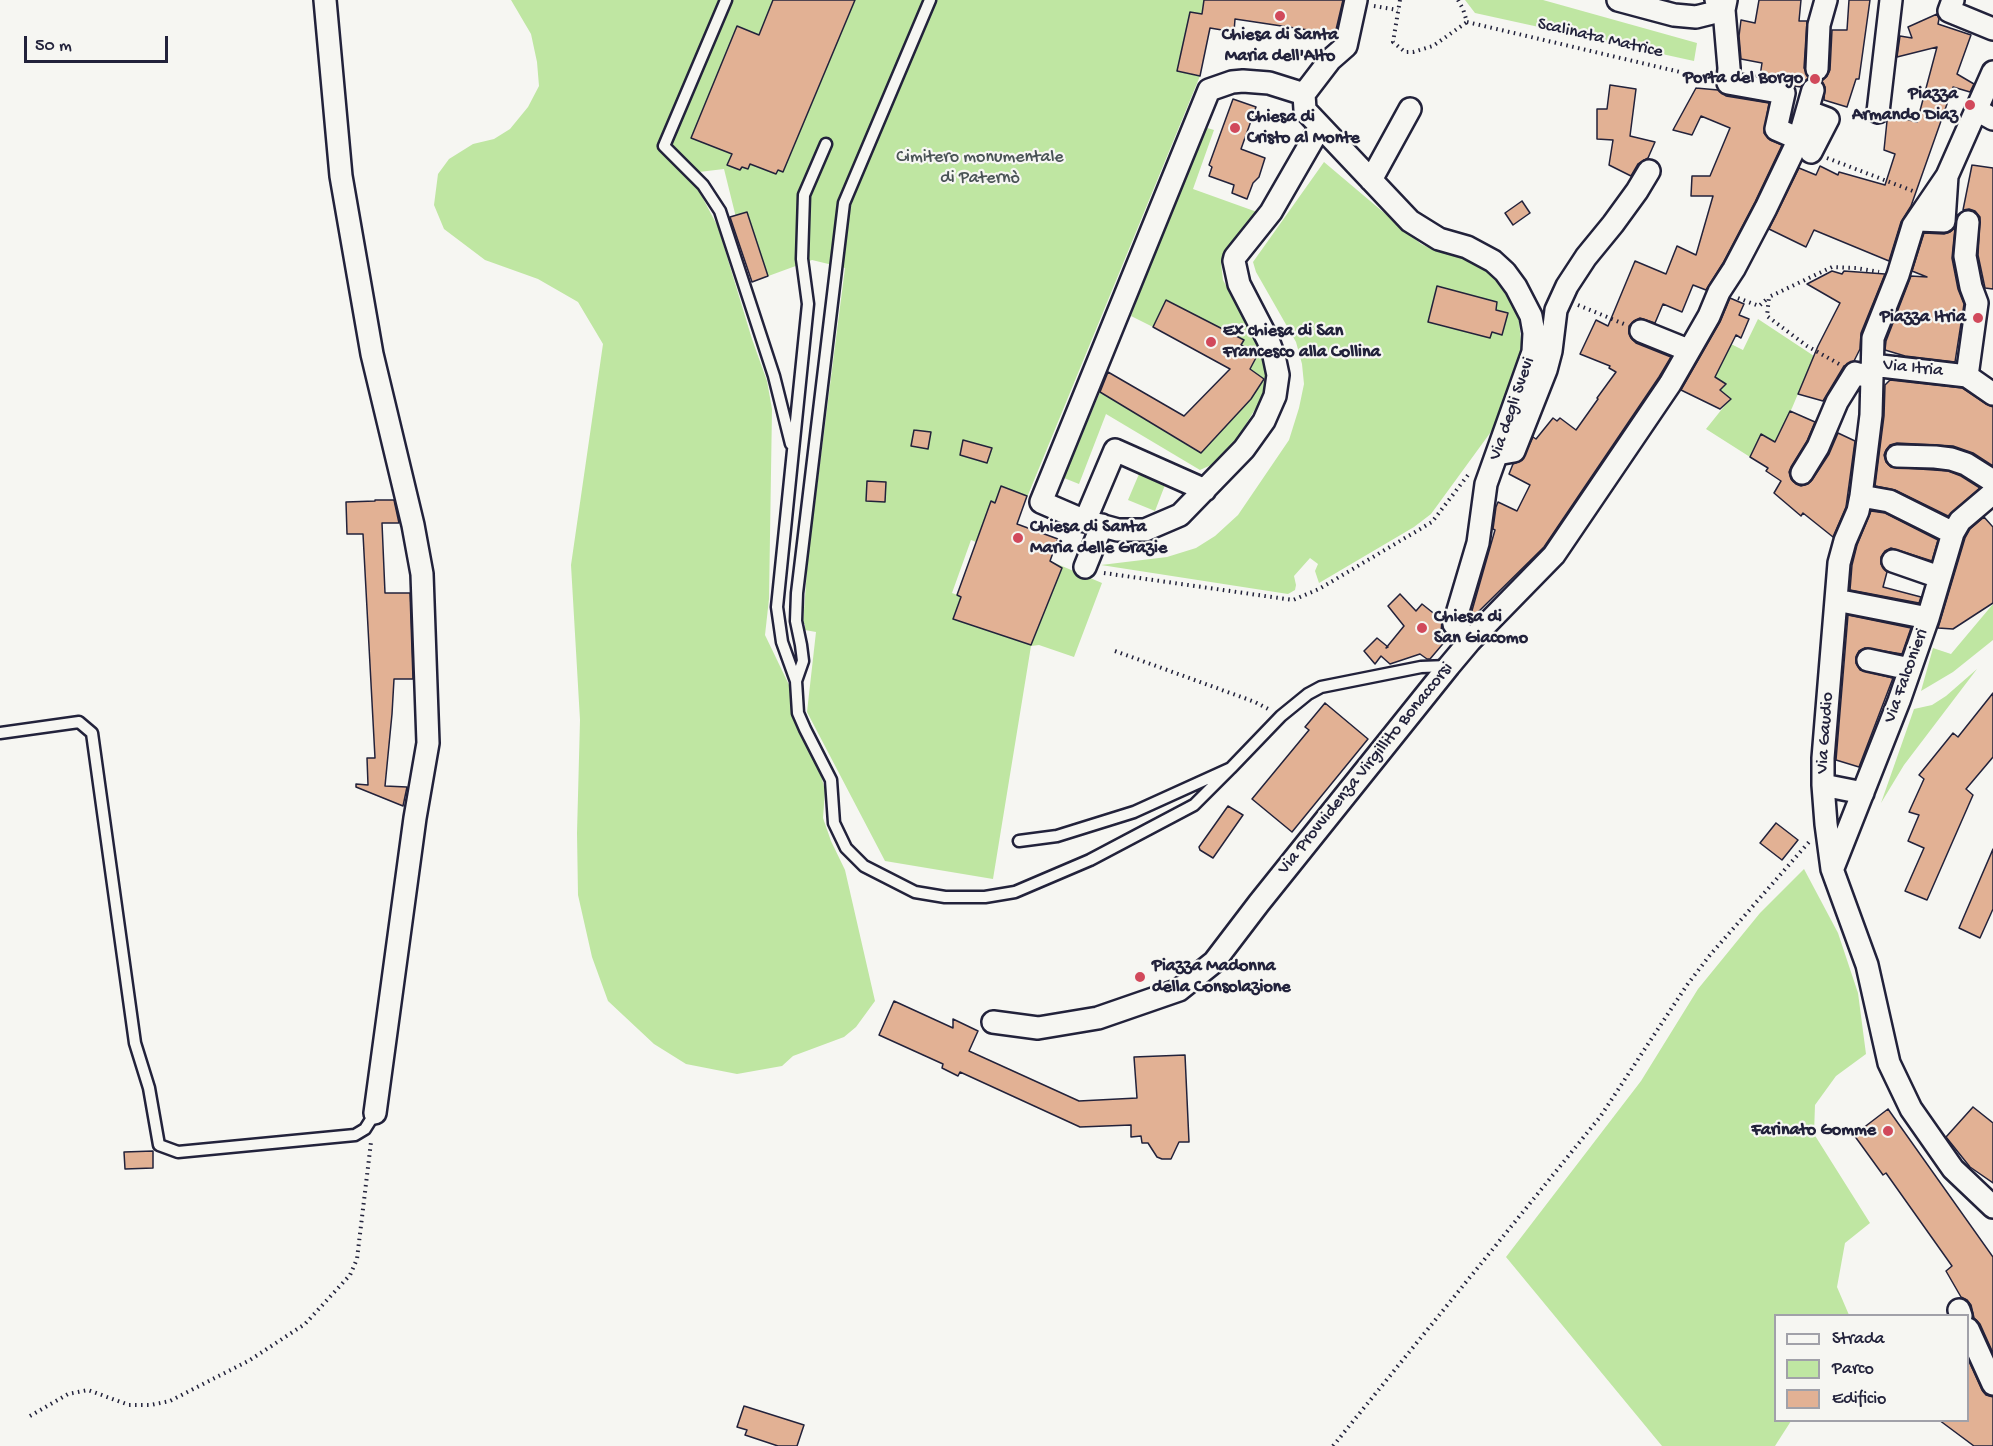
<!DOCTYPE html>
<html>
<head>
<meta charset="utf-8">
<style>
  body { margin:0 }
  #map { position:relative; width:1993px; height:1446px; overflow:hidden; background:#f6f6f2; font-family:"Gochi Hand",sans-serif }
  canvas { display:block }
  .legend { position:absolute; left:1774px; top:1314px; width:195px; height:108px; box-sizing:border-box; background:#f6f6f2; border:2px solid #a1a1a9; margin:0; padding:8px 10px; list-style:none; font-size:18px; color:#22223b }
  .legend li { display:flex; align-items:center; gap:12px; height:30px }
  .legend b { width:30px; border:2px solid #a1a1a9 }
  .scale { position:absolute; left:24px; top:36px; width:144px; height:27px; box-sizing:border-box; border:3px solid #22223b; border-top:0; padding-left:8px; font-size:18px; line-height:21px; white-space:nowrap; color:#22223b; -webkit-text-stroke:4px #f6f6f2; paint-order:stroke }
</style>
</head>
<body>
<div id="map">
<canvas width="1993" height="1446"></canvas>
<ul class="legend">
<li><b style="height:8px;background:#f6f6f2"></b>Strada</li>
<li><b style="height:16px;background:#bfe6a2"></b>Parco</li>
<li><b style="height:16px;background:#e2b194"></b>Edificio</li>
</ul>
<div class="scale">50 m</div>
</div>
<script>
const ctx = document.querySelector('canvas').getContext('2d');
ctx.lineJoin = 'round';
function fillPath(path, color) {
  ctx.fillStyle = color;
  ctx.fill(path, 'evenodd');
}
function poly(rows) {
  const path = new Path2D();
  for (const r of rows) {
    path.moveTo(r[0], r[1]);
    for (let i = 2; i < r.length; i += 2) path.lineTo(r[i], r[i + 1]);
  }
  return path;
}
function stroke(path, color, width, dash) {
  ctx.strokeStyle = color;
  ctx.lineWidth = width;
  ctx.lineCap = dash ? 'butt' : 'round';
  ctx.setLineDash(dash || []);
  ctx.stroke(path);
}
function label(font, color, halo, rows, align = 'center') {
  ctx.font = font + ' "Gochi Hand",sans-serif';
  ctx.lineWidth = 4.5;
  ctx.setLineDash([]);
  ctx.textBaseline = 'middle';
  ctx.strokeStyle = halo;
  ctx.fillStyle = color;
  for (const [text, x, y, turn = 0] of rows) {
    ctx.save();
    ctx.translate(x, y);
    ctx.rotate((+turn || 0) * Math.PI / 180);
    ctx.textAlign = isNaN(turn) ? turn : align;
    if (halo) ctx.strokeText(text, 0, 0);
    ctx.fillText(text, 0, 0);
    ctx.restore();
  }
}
fillPath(poly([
  [511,0,1204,0,1202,14,1190,13,1177,71,1200,76,1021,512,991,501,976,542,971,540,952,593,1020,617,1050,561,1102,583,1074,657,1039,645,1031,646,993,879,885,861,807,712,816,632,805,630,805,624,803,624,808,557,845,268,812,260,752,282,724,169,682,174,698,189,718,227,752,339,767,381,772,409,769,599,765,635,791,689,795,718,811,749,820,771,825,791,823,818,831,841,845,870,875,1001,856,1027,844,1037,793,1056,782,1066,737,1074,686,1064,654,1044,608,1001,592,957,578,895,577,833,580,720,571,565,603,344,578,302,538,279,485,260,444,229,434,205,438,174,449,159,473,144,494,139,510,129,528,107,539,86,537,62,531,34],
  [1465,0,1543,0,1697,43,1694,61,1475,13],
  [1204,127,1214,130,1193,189,1257,212,1224,251,1221,263,1223,280,1264,357,1267,377,1264,394,1239,436,1211,465,1200,470,1106,414,1079,484,1064,478,1100,392,1200,453,1251,399,1264,379,1250,369,1258,355,1241,345,1243,340,1167,301,1153,327,1131,316],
  [1324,162,1421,244,1436,251,1471,260,1484,266,1508,296,1519,321,1522,352,1501,418,1431,514,1414,527,1319,583,1315,571,1318,564,1310,558,1294,576,1296,585,1295,590,1288,594,1101,565,1167,557,1196,548,1215,536,1238,515,1289,440,1299,408,1304,384,1302,364,1296,342,1256,272,1253,262],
  [1758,319,1814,356,1792,408,1775,442,1761,434,1750,457,1706,429,1730,399,1720,390,1725,383,1715,377,1731,344,1743,350],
  [1139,474,1165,485,1155,511,1128,500],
  [1993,604,1993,640,1953,672,1921,691,1933,648,1951,654],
  [1977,669,1904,765,1881,803,1914,709,1932,705,1946,696],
  [1804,869,1838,933,1858,993,1866,1054,1836,1076,1815,1105,1814,1134,1870,1223,1845,1243,1837,1287,1849,1315,1776,1316,1776,1420,1791,1421,1775,1446,1662,1446,1506,1257,1641,1081,1698,989,1760,913]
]), '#bfe6a2');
const building = poly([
  [773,0,855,0,783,172,778,170,776,174,750,164,748,169,742,167,740,170,727,165,732,154,691,138,737,26,759,35,773,0],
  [1204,0,1343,0,1335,34,1235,19,1234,32,1210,28,1200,76,1177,71,1190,12,1202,14,1204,0],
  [1759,0,1801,0,1799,21,1807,21,1804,68,1809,78,1804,81,1801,87,1794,86,1786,80,1760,76,1762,63,1741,59,1739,36,1741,20,1755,23,1759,0],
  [1849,0,1870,0,1859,79,1856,79,1847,107,1824,100,1825,87,1822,81,1827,76,1830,70,1832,30,1847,30,1849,0],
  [1937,14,1939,19,1938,24,1971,35,1957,74,1974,84,1970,92,1953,87,1911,206,1901,222,1889,261,1814,230,1806,247,1769,229,1799,168,1816,175,1820,166,1838,175,1839,172,1885,185,1895,154,1884,150,1887,121,1890,115,1917,122,1937,47,1897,57,1900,36,1912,38,1908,27,1937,14],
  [1610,85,1636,89,1630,136,1655,142,1648,158,1638,164,1631,176,1609,165,1613,140,1597,139,1597,109,1607,109,1610,85],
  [1696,88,1718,90,1726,96,1769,103,1764,133,1770,140,1782,145,1755,202,1723,263,1706,290,1693,285,1682,312,1663,304,1655,323,1640,318,1634,321,1629,326,1629,333,1631,338,1636,343,1671,357,1659,377,1544,547,1469,621,1495,530,1493,529,1496,507,1498,502,1517,511,1530,485,1509,474,1513,464,1522,460,1533,437,1536,439,1553,418,1557,421,1560,418,1576,430,1598,399,1597,398,1616,372,1609,368,1610,366,1580,354,1596,320,1608,326,1635,261,1666,274,1677,246,1696,255,1713,196,1691,196,1692,176,1710,176,1730,128,1701,116,1692,135,1673,130,1696,88],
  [1233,99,1256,107,1241,149,1265,158,1259,177,1253,183,1247,199,1232,193,1234,185,1209,176,1212,167,1209,165,1233,99],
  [1972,165,1993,168,1993,289,1985,288,1978,255,1980,217,1975,211,1969,209,1963,210,1972,165],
  [1522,201,1530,213,1513,225,1505,213,1522,201],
  [747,212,768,276,752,282,730,217,747,212],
  [1955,228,1952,258,1958,289,1964,304,1955,362,1905,356,1885,350,1886,341,1911,276,1927,277,1912,271,1924,233,1944,234,1950,232,1955,228],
  [1832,271,1842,274,1844,271,1885,274,1861,333,1860,349,1854,361,1844,366,1823,401,1798,394,1818,346,1840,303,1807,284,1832,271],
  [1437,286,1497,302,1496,310,1508,313,1502,335,1492,332,1490,338,1428,322,1437,286],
  [1730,298,1744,304,1739,315,1749,319,1741,338,1736,335,1715,377,1726,384,1720,390,1731,399,1720,409,1681,390,1720,322,1730,298],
  [1166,300,1244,340,1241,345,1258,354,1250,369,1264,379,1251,399,1201,453,1100,392,1108,372,1184,416,1230,369,1153,327,1166,300],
  [1890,380,1962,388,1986,404,1993,407,1993,466,1973,453,1953,446,1897,443,1890,445,1886,450,1884,455,1886,462,1891,467,1948,471,1961,476,1980,488,1948,516,1895,490,1875,486,1884,416,1885,385,1890,380],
  [1790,411,1815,422,1807,441,1791,467,1789,472,1791,479,1796,484,1801,486,1808,484,1812,480,1829,454,1838,433,1855,441,1846,507,1833,537,1803,513,1801,516,1774,493,1781,481,1766,471,1768,468,1750,457,1761,434,1775,442,1790,411],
  [914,430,931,432,928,449,911,446,914,430],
  [963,440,992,448,987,463,960,455,963,440],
  [867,481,886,482,885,502,866,501,867,481],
  [1001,486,1027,496,1017,524,1058,539,1050,561,1062,568,1031,645,953,619,961,597,957,595,991,501,995,503,1001,486],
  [375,500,394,500,399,523,382,523,385,593,410,593,413,679,394,679,392,714,385,786,407,787,403,806,356,787,356,784,368,785,367,758,375,758,363,534,347,534,346,502,375,501,375,500],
  [1871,511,1885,513,1938,540,1932,561,1891,548,1885,551,1881,557,1881,564,1887,572,1883,587,1921,597,1919,603,1850,590,1852,565,1857,545,1871,511],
  [1984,517,1993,527,1993,603,1953,629,1938,628,1965,538,1970,529,1984,517],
  [1400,594,1416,611,1422,604,1442,620,1441,633,1447,639,1430,659,1427,659,1420,654,1390,664,1381,656,1375,664,1364,651,1377,638,1388,647,1386,648,1404,626,1388,606,1400,594],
  [1848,615,1911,628,1902,654,1865,648,1859,651,1856,657,1856,663,1860,670,1893,678,1859,767,1836,760,1848,615],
  [1993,693,1993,757,1966,789,1973,795,1927,900,1905,891,1924,848,1908,841,1919,815,1909,812,1924,779,1919,775,1953,733,1958,737,1993,693],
  [1325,703,1368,739,1292,832,1252,799,1309,730,1305,727,1325,703],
  [1228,806,1243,815,1213,858,1200,850,1199,847,1228,806],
  [1776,823,1798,840,1782,860,1760,843,1776,823],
  [1993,849,1993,909,1980,938,1959,928,1993,849],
  [894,1001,953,1028,953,1019,978,1031,969,1051,1079,1101,1137,1098,1134,1057,1185,1055,1189,1142,1179,1142,1171,1159,1162,1159,1157,1157,1148,1143,1142,1143,1141,1136,1131,1137,1131,1125,1080,1127,960,1072,958,1076,942,1068,943,1064,879,1035,894,1001],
  [1973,1107,1993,1123,1993,1183,1970,1167,1946,1137,1973,1107],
  [1888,1109,1993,1257,1993,1353,1980,1324,1974,1318,1971,1305,1967,1300,1961,1297,1946,1271,1952,1266,1886,1173,1883,1175,1854,1135,1888,1109],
  [153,1151,153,1168,125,1169,124,1152,153,1151],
  [1968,1359,1982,1390,1986,1395,1993,1397,1993,1446,1974,1446,1939,1420,1968,1420,1968,1359],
  [744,1406,804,1425,797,1446,778,1446,745,1435,747,1430,737,1427,744,1406]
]);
fillPath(building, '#e2b194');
stroke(building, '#22223b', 1.5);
const lane = poly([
  [726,0,664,146,703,185,720,211,774,376,791,444],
  [826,144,804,195,802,259,808,304,777,607,782,642,796,681,798,713,805,729,831,780,834,823,846,848,864,866,915,892,945,897,985,897,1015,892,1090,860,1194,805,1231,768],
  [796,681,803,661,801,645,796,621,797,593,844,203,930,0],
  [0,733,79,722,92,733,135,1043,149,1088,159,1145,178,1152,355,1135,365,1129,375,1113],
  [1019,841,1057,836,1134,812,1231,768,1281,716,1308,694,1321,687,1421,667,1448,666]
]);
const street = poly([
  [325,0,341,176,372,354,413,525,422,574,428,743,415,818,375,1113],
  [1618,0,1674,15,1696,17,1724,10,1716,0],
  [1726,0,1724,10,1729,68,1728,83,1784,93,1776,129,1799,139],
  [1953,0,1949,11,1993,29],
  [1817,69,1819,25,1826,0],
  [1304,94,1269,83,1243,81,1232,82,1209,90,1041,502,1085,521,1118,530,1145,530,1180,515,1244,449,1264,421,1275,396,1278,375,1274,356,1268,340,1239,284,1234,261,1235,257,1271,212,1320,127],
  [1304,94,1305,110,1410,221,1439,239,1467,247,1493,261,1505,272,1516,287,1531,316,1534,333,1533,352,1486,484,1478,543,1454,624,1470,641],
  [1304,94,1330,60,1346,46,1356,0],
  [1977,110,1993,119],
  [1807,111,1828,119,1811,152],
  [1878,112,1891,0],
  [1947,176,1913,226,1898,275,1873,338,1871,415,1861,496,1858,511,1845,541,1839,563,1823,758,1823,785,1826,824,1832,869,1867,965,1889,1063,1911,1109,1953,1169,1993,1207],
  [1371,180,1410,109],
  [1917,220,1944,221,1947,176,1993,72],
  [1641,331,1688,350],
  [1872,365,1967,376,1977,303,1971,287,1965,256,1968,222],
  [1967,376,1993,394],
  [1497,454,1514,451,1546,370,1551,351,1556,310,1567,286,1586,257,1613,224,1637,191,1649,171],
  [1897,456,1935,457,1951,459,1966,464,1993,481],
  [1802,473,1818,447,1837,402,1855,373,1872,378],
  [1861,496,1889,501,1953,533],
  [1085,521,1115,450,1205,490],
  [1893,561,1939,577],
  [1085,567,1102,525],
  [1836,600,1928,618],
  [1868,660,1910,669],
  [1823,785,1863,793],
  [1833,868,1899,701,1928,618,1953,533,1960,521,1993,493],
  [993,1022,1038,1028,1098,1018,1179,990,1214,962,1259,903,1449,666,1470,641,1554,555,1670,384,1709,316,1719,292,1734,269,1766,208,1799,139,1813,90],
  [1959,1310,1961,1316],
  [1968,1329,1993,1384]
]);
stroke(lane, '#22223b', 15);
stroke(street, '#22223b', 26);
stroke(poly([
  [1400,0,1393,42,1405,52,1413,52,1433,46,1467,22],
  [1458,0,1463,9,1467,22],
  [1374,6,1398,10],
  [1467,22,1710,79],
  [1827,158,1913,191],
  [1738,298,1759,306,1769,297],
  [1578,305,1624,324],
  [1839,364,1807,346,1767,316,1769,297,1832,267,1856,268,1879,272],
  [1104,573,1293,600,1319,589,1432,522,1468,475],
  [1115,651,1255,702,1270,710],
  [30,1416,68,1394,88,1390,129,1405,151,1405,170,1401,250,1360,305,1324,350,1275,357,1259,371,1142],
  [1333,1446,1600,1117,1687,985,1710,955,1809,842]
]), '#22223b', 4, [1.5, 4.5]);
stroke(lane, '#f6f6f2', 10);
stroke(street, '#f6f6f2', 21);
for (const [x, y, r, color] of [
  [1280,16,6,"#d1495b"],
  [1815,79,6,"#d1495b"],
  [1970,105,6,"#d1495b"],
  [1235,128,6,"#d1495b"],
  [1978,318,6,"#d1495b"],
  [1211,342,6,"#d1495b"],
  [1018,538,6,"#d1495b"],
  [1422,628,6,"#d1495b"],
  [1140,977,6,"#d1495b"],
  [1888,1131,6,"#d1495b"]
]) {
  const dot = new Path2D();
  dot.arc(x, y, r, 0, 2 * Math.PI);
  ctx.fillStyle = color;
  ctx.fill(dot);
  stroke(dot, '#f6f6f2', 2);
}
label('bold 18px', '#22223b', '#f6f6f2', [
  ["Chiesa di Santa",1280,36,"center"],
  ["Maria dell'Alto",1280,57,"center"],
  ["Porta del Borgo",1803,79,"right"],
  ["Piazza",1958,95,"right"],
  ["Armando Diaz",1958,116,"right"],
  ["Chiesa di",1247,118],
  ["Cristo al Monte",1247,139],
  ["Piazza Itria",1966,318,"right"],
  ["Ex chiesa di San",1223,332],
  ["Francesco alla Collina",1223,353],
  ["Chiesa di Santa",1030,528],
  ["Maria delle Grazie",1030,549],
  ["Chiesa di",1434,618],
  ["San Giacomo",1434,639],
  ["Piazza Madonna",1152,967],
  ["della Consolazione",1152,988],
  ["Farinato Gomme",1876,1131,"right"]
], 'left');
label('18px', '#22223b', '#f6f6f2', [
  ["Scalinata Matrice",1600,39,13],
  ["Via Itria",1913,369,6],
  ["Via degli Svevi",1513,409,-71],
  ["Via Falconieri",1907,676,-70],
  ["Via Gaudio",1826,733,-86],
  ["Via Provvidenza Virgillito Bonaccorsi",1366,769,-51]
]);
label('18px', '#495355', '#f6f6f2', [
  ["Cimitero monumentale",980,158],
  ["di Paternò",980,179]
]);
</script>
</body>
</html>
